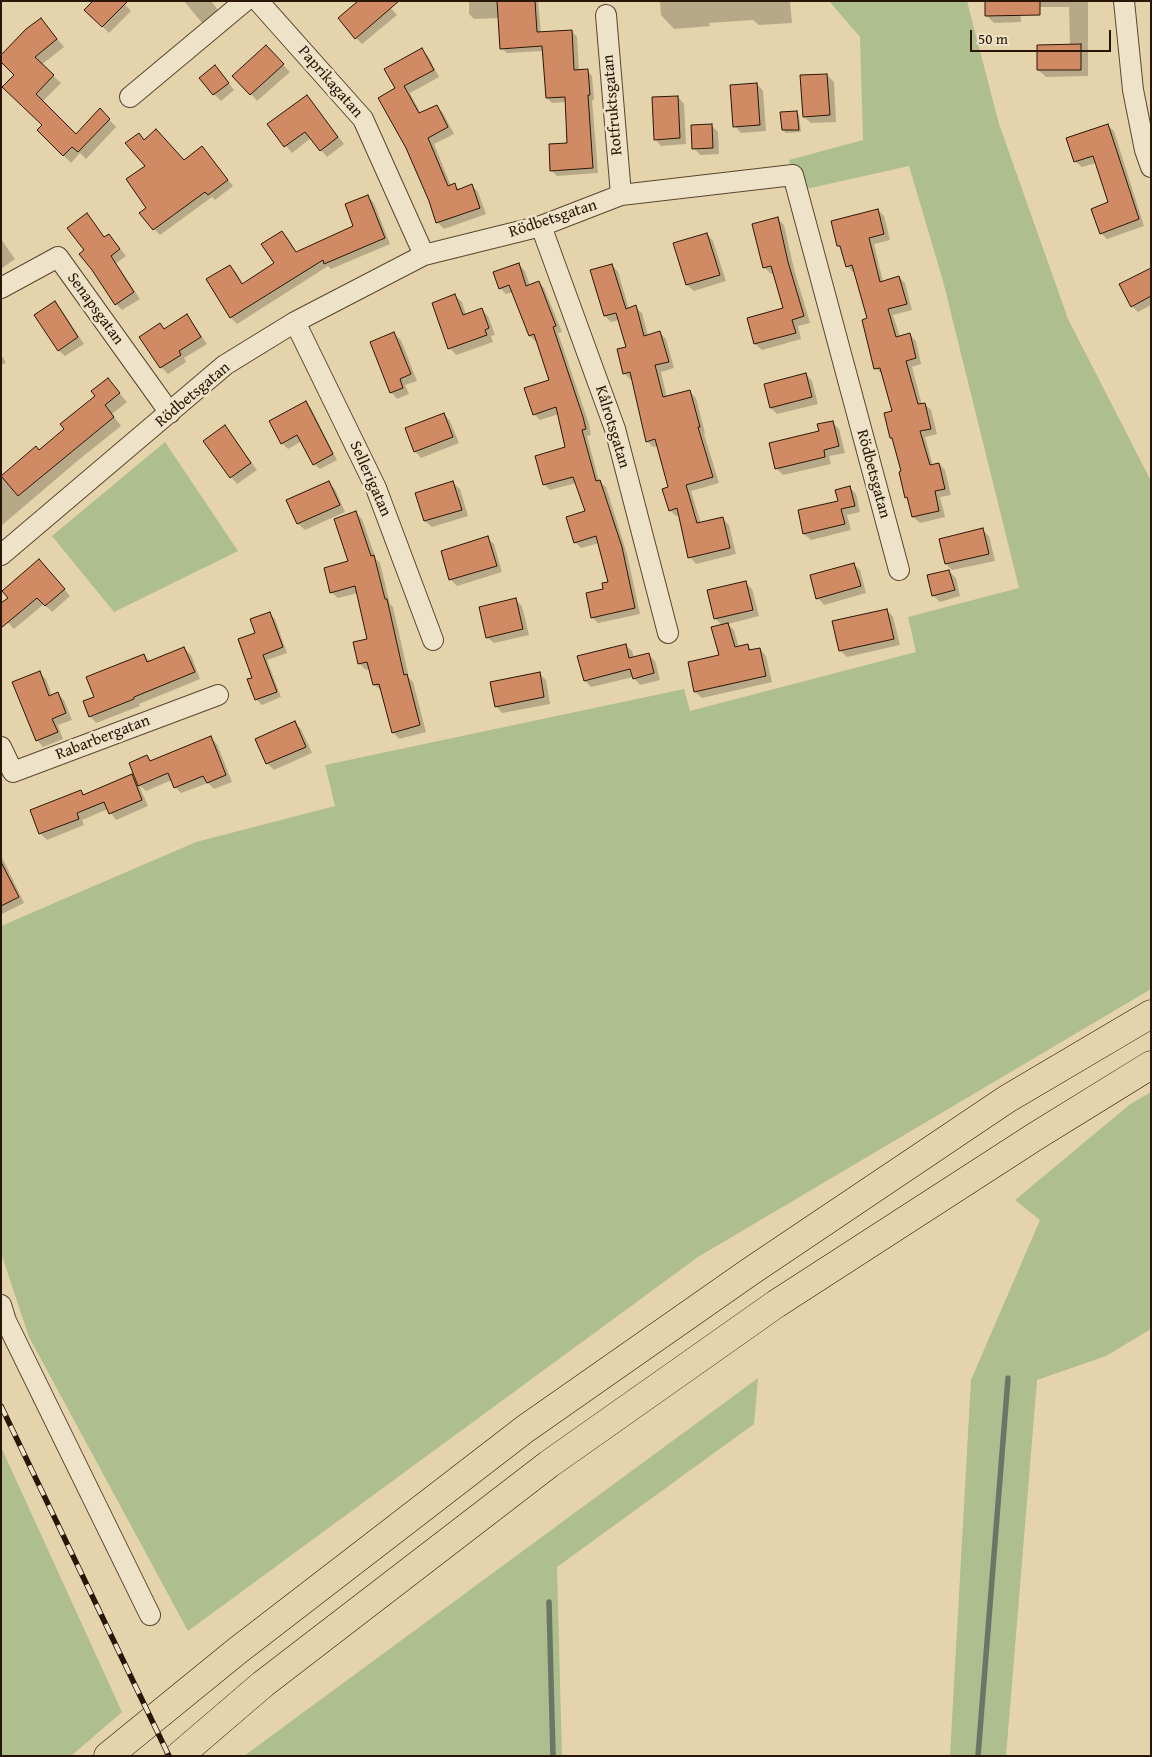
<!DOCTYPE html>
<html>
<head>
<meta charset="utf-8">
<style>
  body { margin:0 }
  #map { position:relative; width:1152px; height:1757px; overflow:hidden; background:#e5d4ab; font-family:"Gentium Book Plus",serif }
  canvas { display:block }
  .frame { position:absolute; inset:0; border:2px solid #2a1606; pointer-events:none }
  .scale { position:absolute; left:970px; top:30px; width:141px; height:22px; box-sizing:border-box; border:2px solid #2a1606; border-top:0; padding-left:6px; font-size:15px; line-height:18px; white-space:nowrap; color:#2a1606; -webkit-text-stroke:4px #eee3c8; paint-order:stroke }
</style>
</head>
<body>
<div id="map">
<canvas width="1152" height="1757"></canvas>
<div class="frame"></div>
<div class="scale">50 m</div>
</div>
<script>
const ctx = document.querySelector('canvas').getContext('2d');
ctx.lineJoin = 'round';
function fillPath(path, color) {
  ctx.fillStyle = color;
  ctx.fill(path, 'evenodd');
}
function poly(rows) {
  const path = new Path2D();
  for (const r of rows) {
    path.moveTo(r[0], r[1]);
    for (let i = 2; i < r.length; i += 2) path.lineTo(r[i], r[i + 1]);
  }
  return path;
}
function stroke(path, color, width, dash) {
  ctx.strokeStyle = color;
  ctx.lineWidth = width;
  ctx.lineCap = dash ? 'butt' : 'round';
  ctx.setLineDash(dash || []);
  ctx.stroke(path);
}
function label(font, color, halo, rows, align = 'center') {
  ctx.font = font + ' "Gentium Book Plus",serif';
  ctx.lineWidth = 5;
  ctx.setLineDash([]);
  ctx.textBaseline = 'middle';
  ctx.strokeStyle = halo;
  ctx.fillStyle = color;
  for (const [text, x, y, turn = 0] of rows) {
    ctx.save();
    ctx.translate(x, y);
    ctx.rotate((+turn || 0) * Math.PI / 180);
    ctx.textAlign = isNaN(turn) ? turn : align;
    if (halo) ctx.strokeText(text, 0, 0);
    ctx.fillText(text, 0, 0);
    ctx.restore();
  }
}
fillPath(poly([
  [829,1,967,1,999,124,1068,319,1151,481,1151,989,698,1257,188,1631,29,1337,1,1253,1,926,196,842,335,806,325,765,684,689,690,711,916,652,908,617,1019,588,943,281,909,166,797,191,789,160,863,140,860,37],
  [165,442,238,551,114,612,52,536],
  [1151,1092,1151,1329,1106,1356,1037,1380,1006,1756,950,1756,971,1380,1040,1220,1015,1200,1129,1105],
  [758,1378,754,1424,557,1567,562,1756,244,1756],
  [1,1447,122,1712,71,1756,1,1756]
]), '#aebe8e');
fillPath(poly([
  [122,1,131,11,109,33,86,10],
  [184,1,211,1,218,10,202,23],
  [385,1,397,15,362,44,356,38],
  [469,1,538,1,541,33,572,31,577,37,579,71,587,70,592,76,594,100,592,100,598,173,557,176,551,170,569,144,566,102,552,103,547,98,543,51,507,53,501,48,500,18,474,19,469,14],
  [660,1,790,1,792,23,759,25,753,20,709,23,710,26,674,29,661,15],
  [986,1,1088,1,1088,76,1046,77,1038,70,1070,45,1069,7,1020,7,1021,22,994,23,986,15],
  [41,19,64,47,41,65,61,83,42,102,76,136,100,110,116,127,86,159,80,153,71,163,38,130,44,125,16,75],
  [422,50,428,56,439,77,410,93,421,114,437,106,443,113,454,134,434,144,451,186,454,185,460,190,472,186,478,192,486,214,444,229,437,222,396,89],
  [272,53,290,72,257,101,251,94],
  [221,73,234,90,221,101,214,94],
  [827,75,834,82,836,122,811,123,804,117],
  [757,84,763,91,766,131,741,133,735,126],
  [307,97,344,144,327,157,311,138,292,153,269,125],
  [678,97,684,104,686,144,661,146,655,139],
  [796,112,799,115,801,132,786,133,783,130],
  [711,125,718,132,719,154,700,155,694,148],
  [1107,125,1114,131,1144,226,1107,239,1101,233,1109,203,1096,163,1082,167,1075,161],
  [139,135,145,141,184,161,207,153,233,186,215,200,212,197,160,235,140,214,147,208,147,166],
  [368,197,374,203,390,244,331,269,328,266,237,324,231,318,208,280,230,266,236,272,243,284,275,264,282,232,288,238,297,253,355,226],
  [878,210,884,216,890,240,874,244,883,282,899,277,905,283,912,310,893,315,900,337,910,335,916,341,921,364,912,367,922,405,925,404,931,410,937,434,925,437,933,466,939,464,945,470,951,495,940,497,945,517,920,523,913,517,909,501,906,497,903,472,894,441,891,438,893,412,883,374,882,374,876,368,869,319,855,272,853,272,847,266,842,249,838,246],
  [87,215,105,238,109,235,126,256,116,263,140,299,122,310,116,304,86,250],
  [778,219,784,225,794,269,810,323,798,326,801,339,762,350,755,344,749,319,785,309,775,273,771,274,764,267],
  [707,234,713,241,726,281,694,291,687,285,675,244],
  [1,239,15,259,1,269],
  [519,265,525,271,530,286,538,282,544,288,562,332,558,333,589,424,591,435,587,436,599,481,606,487,627,554,640,614,598,623,592,617,609,583,599,543,581,548,575,542,586,512,576,483,550,490,544,484,567,448,559,414,540,420,534,414,551,380,538,341,536,342,530,336,513,292,506,294,500,288],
  [612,265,618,272,629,309,635,307,642,313,648,336,660,333,666,339,674,368,661,372,667,398,690,392,696,398,705,433,704,434,719,483,691,491,701,524,722,518,729,525,736,554,696,564,690,557,680,515,676,516,670,510,670,488,658,446,653,447,647,441,633,379,631,380,624,373,627,348,619,320,611,322,605,316],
  [1151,269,1151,305,1138,312,1132,306],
  [455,296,462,302,466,315,482,310,488,316,495,335,491,336,493,342,456,355,450,348],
  [54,303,61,309,84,344,65,356,58,350],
  [187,316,193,323,207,344,184,358,186,362,168,374,161,367],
  [394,334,401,340,417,381,405,385,409,394,397,399,391,392],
  [1,354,6,363,1,365],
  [806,374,812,381,818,404,777,414,771,408],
  [108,380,127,402,112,414,121,426,76,462,1,526,1,477,36,448,39,452,65,430,97,397],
  [306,402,311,408,337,460,320,469,314,464,302,441,288,449,282,443],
  [444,414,450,421,459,443,421,458,415,451],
  [832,422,839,429,845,453,829,456,831,464,783,475,776,468],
  [225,427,231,434,257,470,237,484,231,477],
  [328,482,335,489,345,512,305,530,298,524,287,501],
  [453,483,460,489,468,516,432,527,425,521,417,494],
  [849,487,856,494,860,512,847,515,851,530,811,540,804,534,840,502],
  [356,513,362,519,376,559,380,563,390,604,393,607,409,678,413,682,426,732,399,739,393,732,382,691,374,685,370,669,366,670,359,663,369,640,358,593,338,598,331,592,350,562],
  [983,530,989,536,995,561,952,570,946,564,940,540],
  [487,538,494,544,502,572,457,586,450,579],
  [853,564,860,570,866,593,824,605,818,598],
  [46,567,70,596,52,612,44,604,14,629,1,615],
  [949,571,956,578,960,596,940,602,933,595],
  [745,582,752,589,759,616,728,624,734,630,739,648,748,646,753,651,760,649,766,656,772,682,702,698,695,692,720,655,722,625,715,618],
  [515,599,522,606,529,635,494,643,487,637],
  [887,610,893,617,900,645,847,657,840,650],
  [269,613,275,619,287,653,267,660,281,697,262,705,256,699,253,678,257,634],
  [625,645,632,651,634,658,649,655,655,661,660,680,640,685,633,677,591,687,585,681],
  [184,648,191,655,200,679,139,704,140,706,96,723,90,716,96,697,144,655,151,662],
  [39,673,46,679,52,696,58,694,64,700,72,720,58,725,63,739,43,747,37,740],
  [539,673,546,680,550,704,502,713,496,706],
  [295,723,301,729,312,753,274,770,267,763],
  [211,738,217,744,232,782,214,789,208,783,181,793,175,787,172,780,146,791,139,785,148,806,116,820,108,809,82,820,84,825,47,840,40,833,81,791,85,795,131,776,138,782,147,757,152,761],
  [1,855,24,903,2,914,1,914]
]), '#0003');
stroke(poly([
  [549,1602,553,1756],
  [978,1756,1008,1378]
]), '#6b7766', 5.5);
const building = poly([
  [93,1,128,1,102,27,84,10,93,1],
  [358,1,399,1,355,39,338,18,358,1],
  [497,1,535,1,537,32,572,30,574,70,588,69,590,95,588,95,593,168,550,171,549,144,567,143,565,97,546,98,542,46,500,49,497,1],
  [985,1,1040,1,1040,15,985,16,985,1],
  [41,18,57,39,35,57,54,75,36,94,76,134,100,108,110,119,78,152,72,147,63,156,37,130,42,125,2,87,14,75,1,62,1,55,26,29,41,18],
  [1081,44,1081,70,1037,70,1037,45,1081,44],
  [266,45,284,64,250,95,232,76,266,45],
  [422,48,434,70,404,86,419,113,437,105,448,127,428,138,448,186,455,183,457,190,472,184,480,208,436,223,429,201,406,148,378,98,395,88,384,69,422,48],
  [215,65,229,83,213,95,199,78,215,65],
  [827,74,830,115,803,117,800,75,827,74],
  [757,83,760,125,733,127,730,85,757,83],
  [307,95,338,137,320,151,305,132,284,147,267,124,307,95],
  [678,96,680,138,654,140,652,97,678,96],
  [797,111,799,130,782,130,780,112,797,111],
  [712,124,713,148,692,149,691,125,712,124],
  [1108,124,1139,219,1100,234,1091,209,1108,202,1093,156,1074,162,1066,138,1108,124],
  [156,129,184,160,202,146,228,180,208,195,205,192,153,230,139,213,146,208,126,179,145,166,125,143,139,133,144,140,156,129],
  [368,195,385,238,324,264,323,260,230,318,206,279,230,265,242,284,274,263,261,244,282,231,296,252,353,226,345,204,368,195],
  [878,209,884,234,869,238,880,282,899,276,907,304,888,309,896,337,910,333,916,358,906,361,918,404,925,403,931,429,920,431,930,465,939,463,945,489,935,491,939,511,912,517,907,497,905,498,899,472,901,471,892,438,890,438,884,413,892,411,880,368,874,369,862,320,867,318,852,265,846,267,840,246,837,246,831,221,878,209],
  [87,213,104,237,109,234,120,249,111,256,134,292,115,305,92,270,79,254,84,250,67,228,87,213],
  [778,217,788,262,804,316,792,320,796,333,754,344,747,318,783,308,771,266,763,268,752,224,778,217],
  [707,233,720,275,686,285,673,243,707,233],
  [519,263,526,286,539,281,556,326,553,327,583,417,586,429,582,430,596,481,600,480,622,547,635,608,591,618,586,593,603,589,602,583,608,582,596,536,574,543,566,517,585,511,573,477,543,485,535,456,565,447,556,407,533,415,524,388,549,380,534,334,529,336,509,285,499,289,493,272,519,263],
  [612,264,626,309,636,305,644,336,660,331,669,362,655,365,663,397,690,390,700,427,698,427,713,477,686,485,697,523,723,517,730,548,688,558,677,508,669,511,662,489,668,487,655,439,646,442,630,372,623,374,617,349,626,347,616,313,604,316,590,270,612,264],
  [1151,268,1151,296,1131,307,1119,284,1151,268],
  [455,294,463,315,482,308,489,328,485,330,487,335,448,349,432,303,455,294],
  [55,301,78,337,58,351,34,315,55,301],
  [187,314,201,337,179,351,181,355,160,368,139,337,160,323,164,329,187,314],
  [394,332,411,374,400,379,403,388,390,393,370,342,394,332],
  [806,373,812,397,770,408,764,384,806,373],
  [108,378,120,393,105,405,114,417,18,496,1,476,36,446,39,450,64,429,60,424,95,396,91,391,108,378],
  [306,401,333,454,313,465,297,435,281,444,269,421,306,401],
  [444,413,453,437,414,452,405,428,444,413],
  [833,421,839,446,824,450,825,457,775,469,769,443,819,431,817,424,833,421],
  [225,425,251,463,230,478,203,441,225,425],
  [329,481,340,505,297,524,286,500,329,481],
  [453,481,462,510,424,521,415,493,453,481],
  [850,486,855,506,841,509,845,524,803,534,798,510,838,501,835,490,850,486],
  [356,511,371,556,374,555,385,599,387,599,404,675,407,674,420,725,392,733,379,684,373,685,367,662,358,664,353,642,367,639,355,586,330,593,324,568,348,561,334,519,356,511],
  [983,528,989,554,945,564,939,539,983,528],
  [488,536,497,566,449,580,441,551,488,536],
  [39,559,65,589,45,606,37,598,1,628,1,603,8,598,2,591,39,559],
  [854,563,861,586,816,599,810,575,854,563],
  [949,570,955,590,932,596,927,575,949,570],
  [746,581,753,610,714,619,707,590,746,581],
  [516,598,523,629,486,638,479,607,516,598],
  [887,609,894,639,839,651,832,621,887,609],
  [270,612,283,647,263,655,277,692,255,700,247,679,252,678,238,639,255,633,250,619,270,612],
  [728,623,735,647,748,644,749,650,760,648,766,676,694,692,688,662,719,655,711,627,728,623],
  [626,644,629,658,649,653,654,673,633,679,630,669,584,681,577,656,626,644],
  [184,647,195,672,134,697,134,699,89,717,83,701,94,697,86,677,144,654,147,662,184,647],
  [40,671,49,696,58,692,66,713,52,719,58,732,36,741,12,682,40,671],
  [540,672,544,697,495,707,490,682,540,672],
  [295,721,306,747,266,764,255,739,295,721],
  [211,736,226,775,207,783,203,776,174,788,168,773,138,786,129,763,147,755,150,761,211,736],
  [132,774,142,800,109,814,104,802,77,813,79,819,39,834,30,810,81,790,83,795,132,774],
  [1,862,19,897,1,906,1,862]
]);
fillPath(building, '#d08b65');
stroke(building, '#2a1606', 1);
const minor = poly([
  [258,1,363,119,424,255],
  [1124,1,1133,90,1145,150,1151,167],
  [606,15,621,195],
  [130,97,245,1],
  [541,226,615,429,668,633],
  [1,288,58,257,170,413],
  [295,322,376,488,433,640],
  [1,555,225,365,295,322,424,255,541,226,621,195,793,175,899,570],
  [1,747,13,772,218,695],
  [1,1305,6,1321,150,1615]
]);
const motorway = poly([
  [108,1756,237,1651,525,1429,751,1271,1007,1099,1151,1014],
  [179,1756,263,1684,549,1464,776,1304,1036,1136,1151,1065]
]);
stroke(minor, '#59462f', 22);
stroke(motorway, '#2a1606', 29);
stroke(minor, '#eee3c8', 20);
stroke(motorway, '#e5d4ab', 28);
const rail = poly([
  [1,1406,169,1756]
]);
stroke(rail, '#2a1606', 5.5);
stroke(rail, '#eee3c8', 4, [11]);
label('16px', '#2a1606', '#eee3c8', [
  ["Paprikagatan",330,82,49],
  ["Rotfruktsgatan",613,105,-95],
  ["Rödbetsgatan",553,219,-18],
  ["Senapsgatan",95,309,54],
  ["Rödbetsgatan",193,395,-40],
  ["Kålrotsgatan",612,427,73],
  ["Rödbetsgatan",873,474,75],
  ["Sellerigatan",370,479,66],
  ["Rabarbergatan",103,738,-21]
]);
</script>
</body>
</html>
